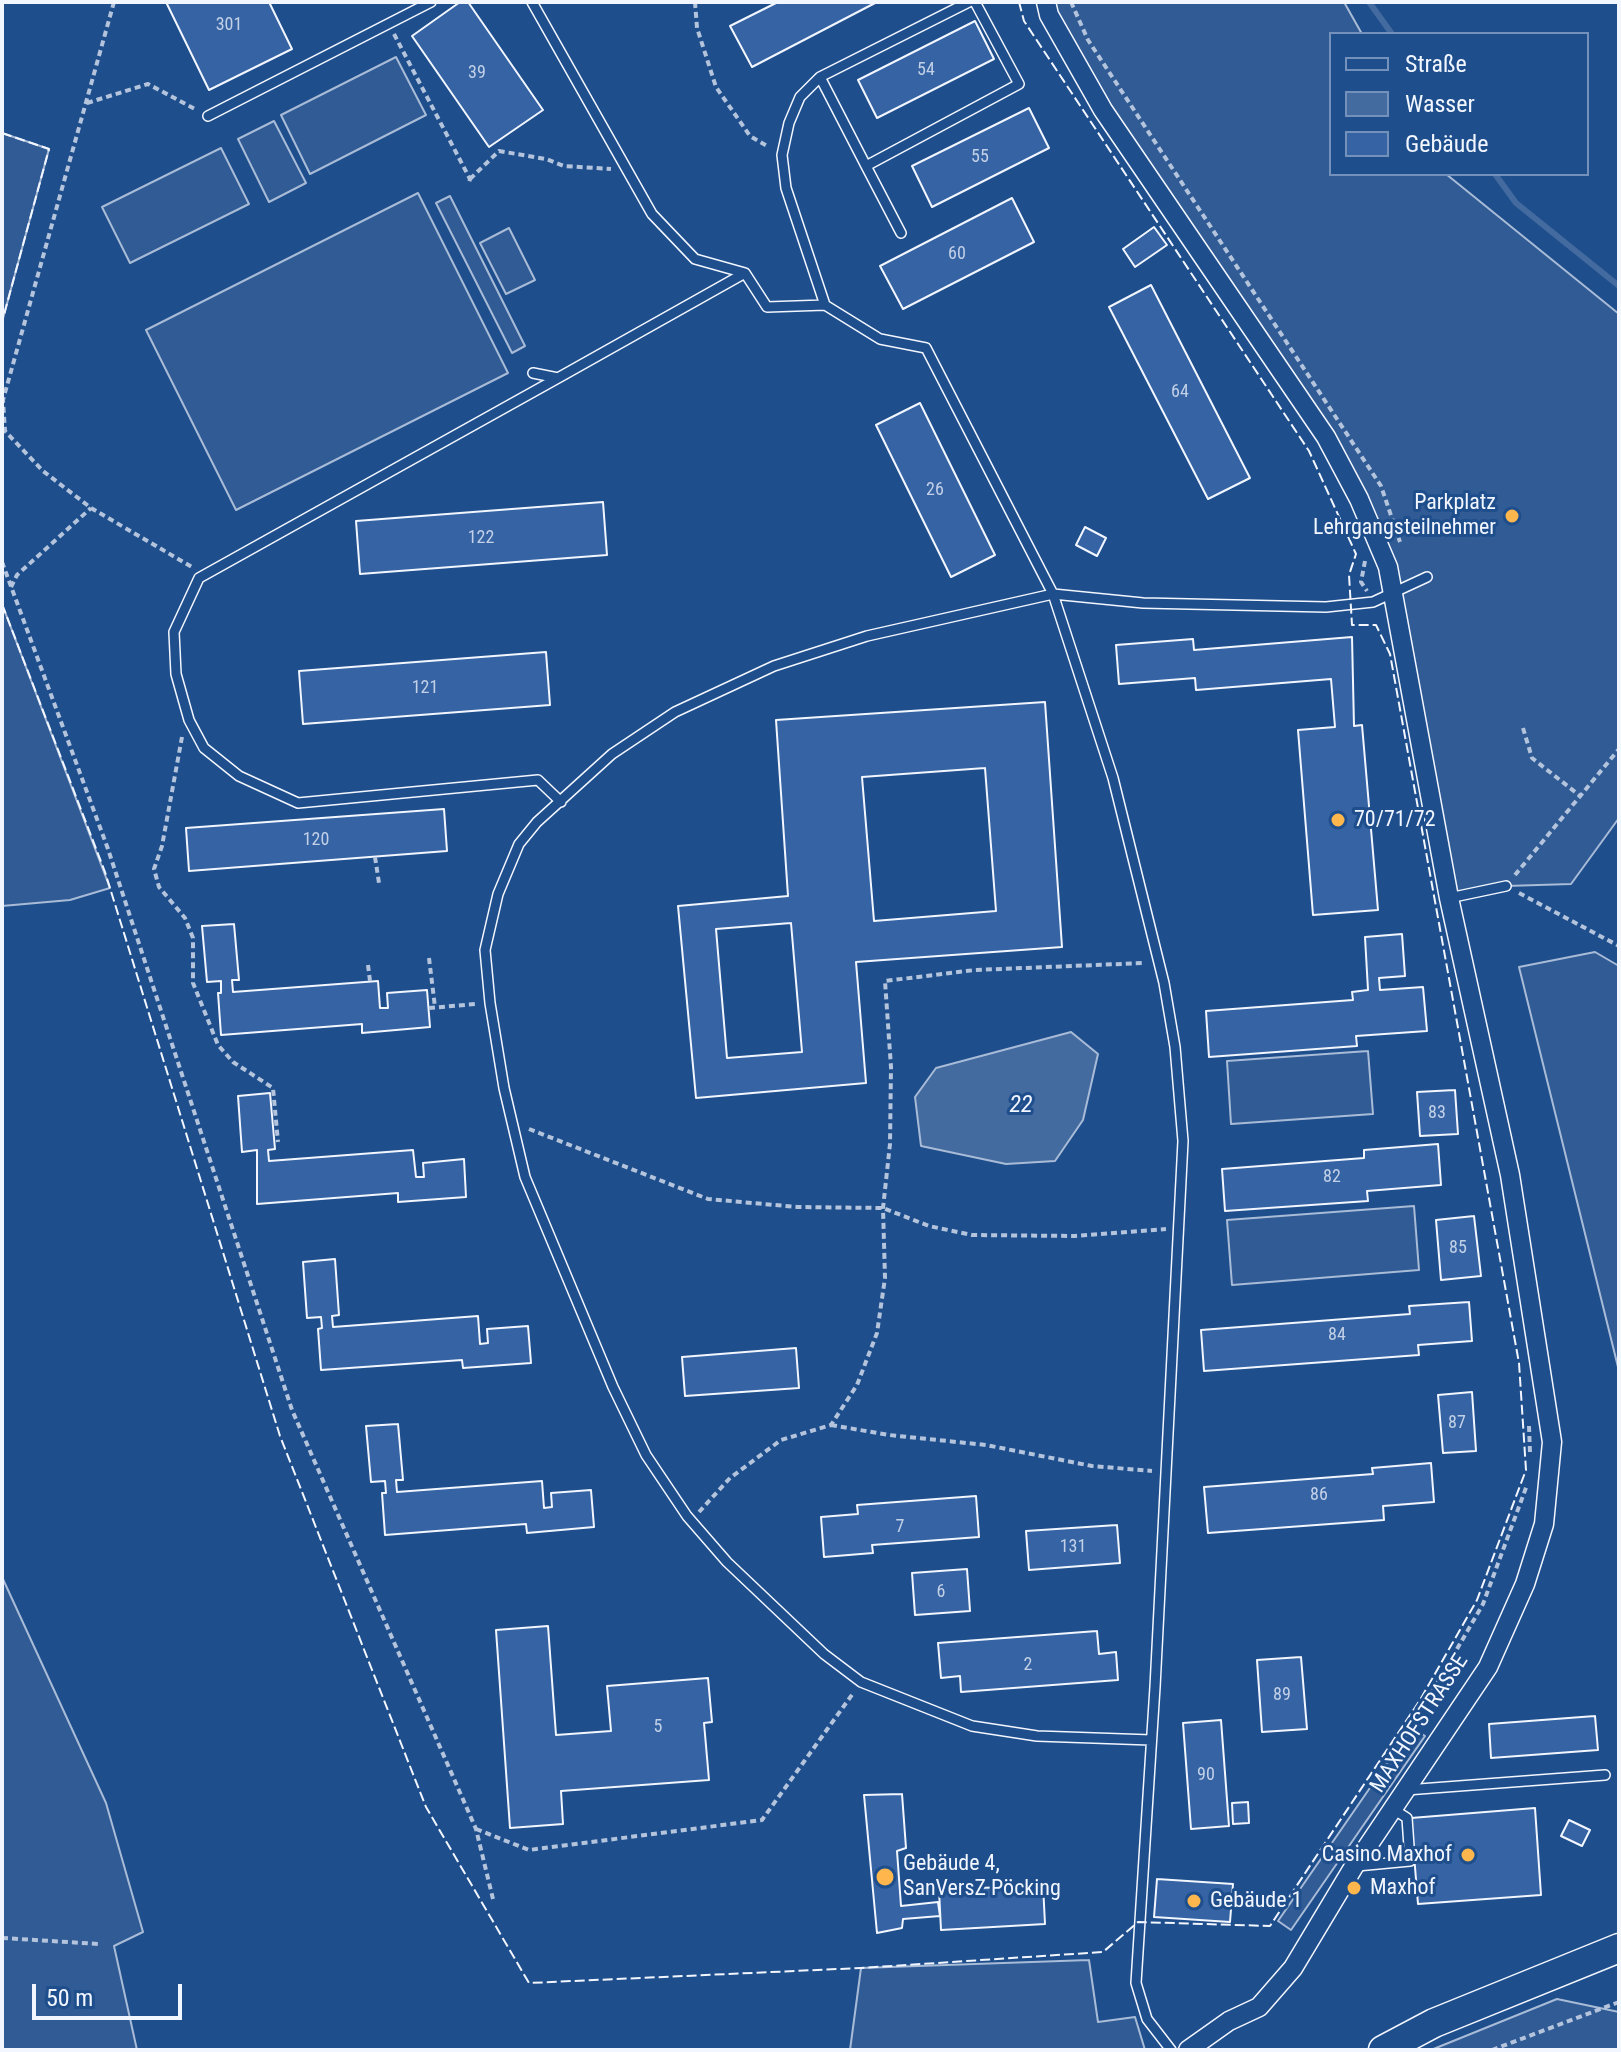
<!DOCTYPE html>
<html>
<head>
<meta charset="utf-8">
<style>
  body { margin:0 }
  #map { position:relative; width:1621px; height:2052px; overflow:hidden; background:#1f4e8c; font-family:"Roboto Condensed",sans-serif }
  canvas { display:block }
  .frame { position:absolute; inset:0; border:4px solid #f2f6ff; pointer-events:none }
  .legend { position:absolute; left:1329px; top:32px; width:260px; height:144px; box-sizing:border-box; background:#1f4e8c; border:2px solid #7391ba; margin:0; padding:10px 14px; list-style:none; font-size:24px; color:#f2f6ff }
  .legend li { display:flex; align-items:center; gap:16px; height:40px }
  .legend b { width:40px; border:2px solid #7391ba }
  .scale { position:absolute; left:32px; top:1984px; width:150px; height:36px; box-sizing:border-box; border:4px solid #f2f6ff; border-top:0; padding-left:10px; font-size:24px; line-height:28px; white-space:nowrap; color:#f2f6ff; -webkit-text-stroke:6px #1f4e8c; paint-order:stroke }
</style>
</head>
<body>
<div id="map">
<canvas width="1621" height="2052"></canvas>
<div class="frame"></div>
<ul class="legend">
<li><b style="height:10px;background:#1f4e8c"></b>Straße</li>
<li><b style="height:22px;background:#446ba0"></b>Wasser</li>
<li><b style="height:22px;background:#3563a3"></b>Gebäude</li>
</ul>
<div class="scale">50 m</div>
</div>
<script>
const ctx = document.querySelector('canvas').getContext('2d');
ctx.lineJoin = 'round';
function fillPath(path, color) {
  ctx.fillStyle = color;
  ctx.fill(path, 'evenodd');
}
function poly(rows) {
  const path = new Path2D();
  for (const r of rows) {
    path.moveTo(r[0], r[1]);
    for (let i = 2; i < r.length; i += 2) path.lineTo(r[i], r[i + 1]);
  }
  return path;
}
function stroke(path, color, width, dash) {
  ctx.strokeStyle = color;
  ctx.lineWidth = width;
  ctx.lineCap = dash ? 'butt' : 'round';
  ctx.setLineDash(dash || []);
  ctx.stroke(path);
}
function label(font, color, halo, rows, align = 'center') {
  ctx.font = font + ' "Roboto Condensed",sans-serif';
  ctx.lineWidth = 6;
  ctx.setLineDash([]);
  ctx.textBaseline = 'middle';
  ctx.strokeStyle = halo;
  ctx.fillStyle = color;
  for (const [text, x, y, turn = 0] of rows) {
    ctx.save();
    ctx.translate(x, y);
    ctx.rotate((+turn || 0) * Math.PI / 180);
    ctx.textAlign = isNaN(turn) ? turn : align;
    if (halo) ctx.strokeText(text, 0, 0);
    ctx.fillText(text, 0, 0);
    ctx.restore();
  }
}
const built = poly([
  [1046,2,1344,2,1362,34,1331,34,1331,174,1446,174,1619,314,1619,818,1571,884,1506,886,1449,898,1393,595,1359,499,1103,110,1046,2],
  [396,57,426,115,310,174,281,115,396,57],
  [274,121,306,183,269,202,238,139,274,121],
  [2,133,49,149,2,322,2,133],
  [221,148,249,204,130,263,102,207,221,148],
  [418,193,508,373,236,510,146,330,418,193],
  [450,196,525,346,512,353,436,203,450,196],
  [509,228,535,280,506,294,480,243,509,228],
  [2,604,110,888,70,900,2,906,2,604],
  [1595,952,1619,966,1619,1371,1519,967,1595,952],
  [1368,1051,1373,1114,1231,1124,1227,1061,1368,1051],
  [1414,1206,1419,1270,1232,1285,1227,1220,1414,1206],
  [2,1577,106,1803,143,1932,114,1946,137,2050,2,2050,2,1577],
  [1412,1727,1425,1736,1291,1930,1278,1921,1412,1727],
  [1089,1960,1098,2022,1135,2017,1145,2050,850,2050,861,1968,1089,1960],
  [1557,1999,1619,2012,1619,2050,1431,2050,1557,1999]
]);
fillPath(built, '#305b95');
stroke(built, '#a8bbd7', 2);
const water = poly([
  [1071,1032,1098,1054,1083,1120,1055,1161,1006,1164,921,1146,915,1097,936,1068,1071,1032]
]);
fillPath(water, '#446ba0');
stroke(water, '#a8bbd7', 2);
stroke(poly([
  [1369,2,1392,34],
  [1495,174,1516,203,1619,286]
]), '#446ba0', 6);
const building = poly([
  [166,2,269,2,292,49,209,90,166,2],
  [460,2,468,2,543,110,489,147,412,36,460,2],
  [778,2,877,2,752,67,730,26,778,2],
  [975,21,994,59,877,118,858,80,975,21],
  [1029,108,1049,148,932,207,912,166,1029,108],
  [1012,198,1034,242,903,309,880,266,1012,198],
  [1154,227,1167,245,1135,267,1123,249,1154,227],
  [1151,285,1250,478,1208,499,1109,307,1151,285],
  [920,403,995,555,951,577,876,425,920,403],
  [603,502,607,555,360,574,356,521,603,502],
  [1085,527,1106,538,1097,556,1076,545,1085,527],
  [1352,637,1354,726,1362,725,1378,910,1313,915,1298,730,1335,727,1331,679,1196,690,1195,678,1119,684,1116,645,1193,639,1194,650,1352,637],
  [546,652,550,705,303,724,299,671,546,652],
  [1045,702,1062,947,856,962,866,1083,696,1098,678,906,788,896,776,720,1045,702],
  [985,768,996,911,874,921,862,777,985,768],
  [791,923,802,1052,727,1058,716,929,791,923],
  [444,809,447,851,189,871,186,828,444,809],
  [234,924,239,980,232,980,233,992,378,981,380,1008,388,1008,387,993,427,990,430,1027,362,1033,362,1024,221,1035,218,993,221,993,221,981,207,982,202,926,234,924],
  [1402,934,1405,976,1379,978,1380,990,1423,987,1427,1031,1356,1036,1357,1046,1209,1057,1206,1011,1353,1000,1352,992,1368,990,1365,937,1402,934],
  [1455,1090,1458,1134,1420,1136,1417,1092,1455,1090],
  [270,1093,275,1149,268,1150,269,1161,413,1150,416,1177,424,1177,423,1163,464,1159,466,1197,398,1202,398,1193,257,1204,257,1150,242,1152,238,1096,270,1093],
  [1438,1144,1441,1185,1367,1191,1368,1201,1225,1211,1222,1169,1364,1158,1364,1150,1438,1144],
  [1474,1216,1481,1276,1441,1280,1436,1220,1474,1216],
  [335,1259,339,1315,332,1316,333,1327,478,1316,480,1344,488,1343,487,1329,528,1326,531,1363,463,1368,462,1360,321,1370,318,1329,322,1328,321,1317,307,1318,303,1262,335,1259],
  [1469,1302,1472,1341,1418,1345,1419,1355,1204,1371,1201,1330,1410,1314,1409,1306,1469,1302],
  [796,1348,799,1388,685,1396,682,1357,796,1348],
  [1472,1392,1476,1451,1443,1453,1438,1395,1472,1392],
  [398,1424,403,1480,396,1480,397,1492,542,1481,544,1508,552,1507,551,1493,591,1490,594,1527,527,1533,526,1524,385,1535,382,1493,386,1493,385,1481,371,1482,366,1426,398,1424],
  [1431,1463,1434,1502,1383,1506,1384,1520,1208,1533,1204,1487,1373,1474,1372,1468,1431,1463],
  [976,1496,979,1537,872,1545,873,1553,824,1557,821,1517,858,1514,857,1505,976,1496],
  [1117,1525,1120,1563,1029,1570,1026,1531,1117,1525],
  [967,1569,970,1611,915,1615,912,1573,967,1569],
  [548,1626,556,1735,611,1731,607,1686,708,1678,712,1722,704,1723,709,1780,561,1791,563,1824,510,1828,496,1630,548,1626],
  [1097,1631,1099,1654,1116,1652,1118,1680,961,1692,960,1676,941,1678,938,1643,1097,1631],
  [1301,1657,1307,1729,1262,1732,1257,1660,1301,1657],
  [1595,1716,1598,1750,1491,1758,1489,1724,1595,1716],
  [1221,1720,1229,1826,1191,1829,1183,1723,1221,1720],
  [902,1794,906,1848,897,1851,901,1906,938,1902,940,1916,903,1919,902,1928,877,1933,864,1795,902,1794],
  [1248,1802,1249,1823,1233,1824,1232,1803,1248,1802],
  [1535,1808,1541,1895,1418,1904,1411,1818,1535,1808],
  [1569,1820,1590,1830,1582,1846,1561,1836,1569,1820],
  [1157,1879,1233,1884,1230,1922,1154,1917,1157,1879],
  [1043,1885,1045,1924,941,1930,939,1890,1043,1885]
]);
fillPath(building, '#3563a3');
stroke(building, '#f2f6ff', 2);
const service = poly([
  [532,2,652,214,695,259,745,273,767,307,825,305],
  [969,2,820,77,800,97,789,123,782,155,786,188,825,305,880,339,926,348,1053,594,1113,778,1164,983,1175,1047,1183,1141,1155,1687,1136,1983,1147,2019,1171,2050],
  [820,77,866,166,1019,84,975,2],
  [208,116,431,2],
  [866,166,901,233],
  [533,373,558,378,745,273],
  [558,378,199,578,174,632,176,674,189,720,204,748,239,776,298,803,538,780,561,802],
  [1449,898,1506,886],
  [1151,1740,1037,1736,972,1726,861,1682,824,1654,727,1562,687,1516,646,1455,613,1387,525,1177,504,1088,490,1003,485,950,498,894,519,844,537,822,612,754,675,712,774,666,867,636,1053,594,1143,603,1326,607,1373,602,1427,577],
  [1406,1790,1605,1775],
  [1357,1866,1410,1861,1407,1818,1393,1809]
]);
const minor = poly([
  [1046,2,1049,15,1103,110,1326,437,1359,499,1388,567,1449,898,1510,1175,1552,1442,1544,1524,1525,1584,1488,1667,1353,1868,1293,1968,1259,2007,1229,2021,1188,2050]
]);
const primary = poly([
  [1383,2050,1434,2023,1619,1948]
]);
stroke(service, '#f2f6ff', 12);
stroke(minor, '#f2f6ff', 21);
stroke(primary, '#f2f6ff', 31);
stroke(poly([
  [114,2,3,400,5,431,43,471,91,508,192,567],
  [695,2,697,28,716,87,750,136,769,147],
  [1071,2,1088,40,1381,486,1400,542],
  [394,34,470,179,469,183],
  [87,103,148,84,195,109],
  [470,179,499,151,546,159,564,166,611,169],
  [1365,561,1361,582,1367,591],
  [2,562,108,849,292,1410,476,1829,493,1899],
  [11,587,17,575,91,508],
  [1523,728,1532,758,1579,795],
  [182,737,162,846,154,869,159,887,185,918,193,938,193,983,218,1045,233,1062,273,1088,278,1142],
  [375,857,379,883],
  [1515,875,1619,749],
  [1519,893,1619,946],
  [429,958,435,1007],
  [368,965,370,981],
  [429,1008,476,1004],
  [529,1129,708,1199,797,1207,883,1208,929,1226,972,1235,1075,1236,1166,1229],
  [831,1425,889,1435,986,1445,1092,1466,1152,1471],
  [1529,1426,1530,1453],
  [699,1512,730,1478,781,1440,831,1425,857,1385,877,1333,885,1278,883,1208,890,1144,891,1067,885,981,975,970,1144,963],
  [1412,1727,1483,1604,1527,1485],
  [476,1829,529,1850,762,1820,854,1692],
  [2,1938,99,1944],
  [1492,2050,1619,2002]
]), '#b3c4dc', 4, [6, 4]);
stroke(service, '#1f4e8c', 9);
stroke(minor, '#1f4e8c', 18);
stroke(primary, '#1f4e8c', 28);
stroke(poly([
  [2,133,49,149,2,322],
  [2,604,105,872,280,1436,426,1807,529,1983,861,1968,1103,1952,1138,1922,1270,1926,1420,1700,1477,1600,1526,1470,1519,1363,1390,654,1376,625,1352,625,1349,575,1356,554,1309,451,1024,21,1019,2]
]), '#f2f6ff', 2, [10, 4]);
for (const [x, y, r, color] of [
  [1512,516,8,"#ffb74d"],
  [1338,820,8,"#ffb74d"],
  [1468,1855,8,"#ffb74d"],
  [885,1877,10,"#ffb74d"],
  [1354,1888,8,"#ffb74d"],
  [1194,1901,8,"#ffb74d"]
]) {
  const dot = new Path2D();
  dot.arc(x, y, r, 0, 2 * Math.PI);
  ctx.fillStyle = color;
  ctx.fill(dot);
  stroke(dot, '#1f4e8c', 3);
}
label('18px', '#c3d1e8', null, [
  ["301",229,25],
  ["54",926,70],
  ["39",477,73],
  ["55",980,157],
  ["60",957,254],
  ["64",1180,392],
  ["26",935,490],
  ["122",481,538],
  ["121",425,688],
  ["120",316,840],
  ["83",1437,1113],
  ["82",1332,1177],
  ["85",1458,1248],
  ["84",1337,1335],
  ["87",1457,1423],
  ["86",1319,1495],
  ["7",900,1527],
  ["131",1073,1547],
  ["6",941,1592],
  ["2",1028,1665],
  ["89",1282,1695],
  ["5",658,1727],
  ["90",1206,1775]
]);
label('22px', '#f2f6ff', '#1f4e8c', [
  ["Parkplatz",1496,503,"right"],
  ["Lehrgangsteilnehmer",1496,528,"right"],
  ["70/71/72",1354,820],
  ["Casino Maxhof",1452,1855,"right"],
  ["Gebäude 4,",903,1864],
  ["SanVersZ Pöcking",903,1889],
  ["Maxhof",1370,1888],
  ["Gebäude 1",1210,1901]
], 'left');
label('22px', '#f2f6ff', '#1f4e8c', [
  ["MAXHOFSTRASSE",1420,1724,-57]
]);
label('italic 24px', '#f2f6ff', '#1f4e8c', [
  ["22",1021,1106]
]);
</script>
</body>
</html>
